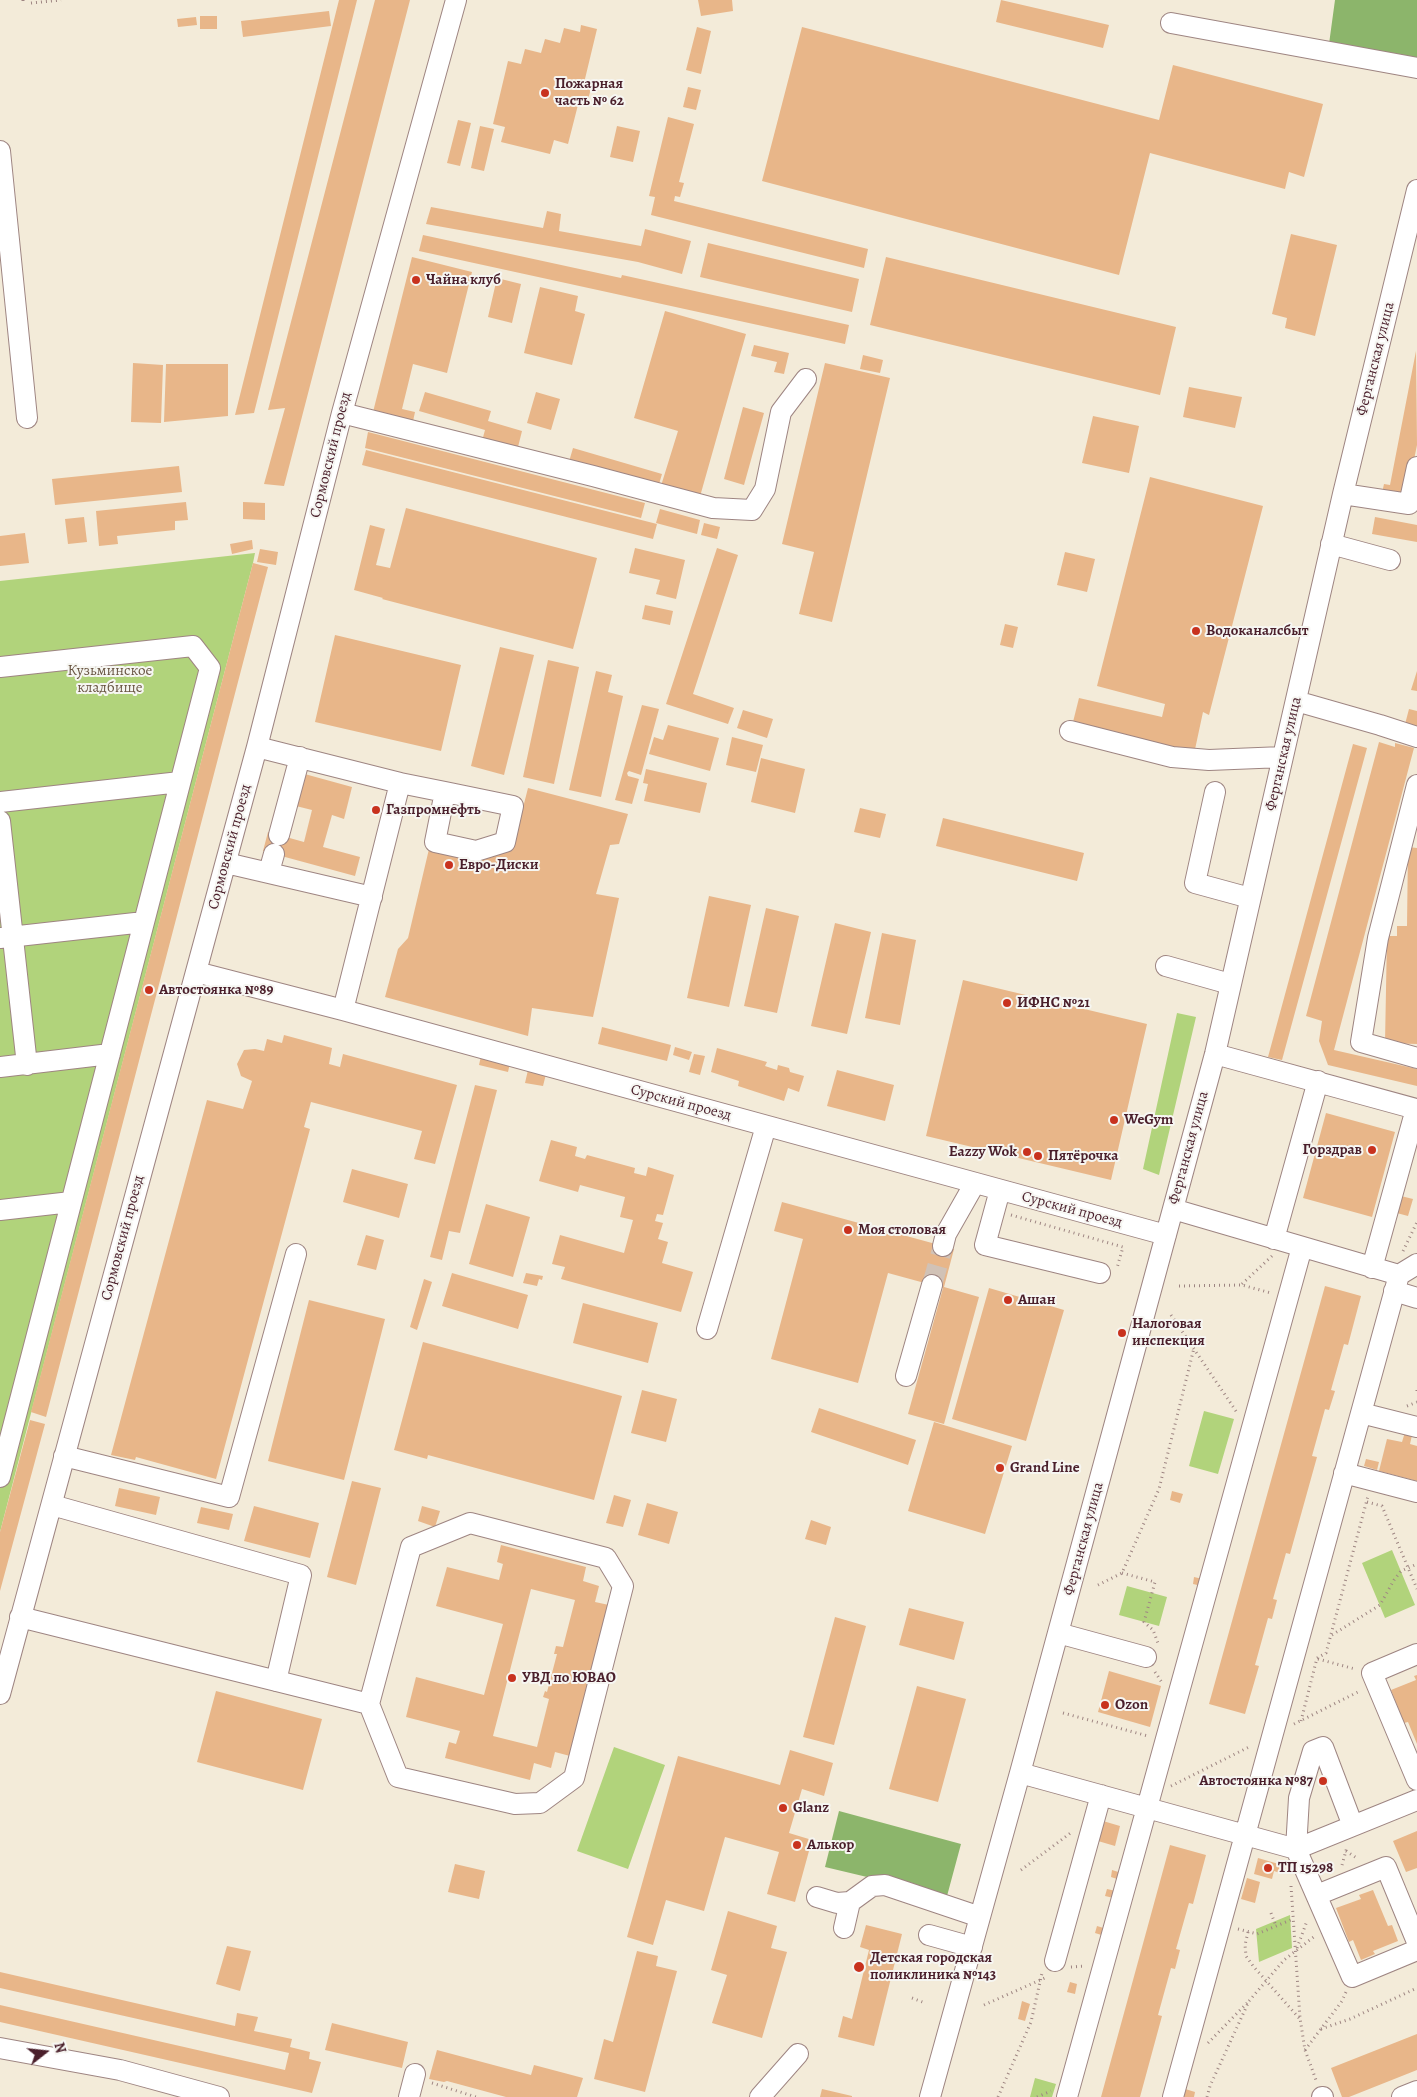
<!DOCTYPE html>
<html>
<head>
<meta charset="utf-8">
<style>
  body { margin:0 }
  #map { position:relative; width:1417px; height:2097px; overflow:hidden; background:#f3ebd9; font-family:Alegreya,serif }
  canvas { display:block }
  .north { position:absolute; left:20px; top:2027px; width:50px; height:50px; -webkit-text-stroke:4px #f6f6f2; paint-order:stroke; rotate:74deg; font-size:14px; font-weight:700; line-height:20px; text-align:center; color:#4a1f2b }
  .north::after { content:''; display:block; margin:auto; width:18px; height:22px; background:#4a1f2b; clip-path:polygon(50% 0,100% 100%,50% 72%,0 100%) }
</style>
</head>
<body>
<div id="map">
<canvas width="1417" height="2097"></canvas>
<div class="north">N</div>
</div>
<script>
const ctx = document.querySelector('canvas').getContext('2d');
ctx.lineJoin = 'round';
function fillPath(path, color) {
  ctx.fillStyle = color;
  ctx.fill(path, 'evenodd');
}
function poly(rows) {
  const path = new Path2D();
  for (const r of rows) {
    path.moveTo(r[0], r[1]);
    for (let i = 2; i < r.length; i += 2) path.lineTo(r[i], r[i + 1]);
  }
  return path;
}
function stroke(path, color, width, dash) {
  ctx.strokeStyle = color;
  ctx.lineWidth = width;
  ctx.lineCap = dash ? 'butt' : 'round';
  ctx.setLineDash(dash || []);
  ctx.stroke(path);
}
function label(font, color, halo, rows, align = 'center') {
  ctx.font = font + ' Alegreya,serif';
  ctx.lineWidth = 4;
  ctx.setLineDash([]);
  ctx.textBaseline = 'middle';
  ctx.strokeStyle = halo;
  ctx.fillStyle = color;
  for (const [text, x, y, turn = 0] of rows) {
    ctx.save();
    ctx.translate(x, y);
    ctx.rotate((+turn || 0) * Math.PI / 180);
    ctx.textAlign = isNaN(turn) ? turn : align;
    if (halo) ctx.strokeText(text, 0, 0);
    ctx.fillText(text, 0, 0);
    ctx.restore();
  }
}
fillPath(poly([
  [255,553,253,563,0,1532,0,581],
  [1177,1013,1196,1017,1159,1175,1143,1169],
  [1204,1411,1234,1419,1218,1474,1189,1466],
  [1392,1550,1415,1605,1385,1618,1362,1563],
  [1127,1586,1167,1597,1159,1626,1119,1615],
  [614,1747,665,1765,628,1869,577,1851],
  [1290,1915,1292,1948,1259,1962,1256,1929],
  [1035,2078,1056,2084,1052,2097,1030,2097]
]), '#b1d37b');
fillPath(poly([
  [1335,0,1417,0,1417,61,1329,44],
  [839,1811,961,1844,947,1896,825,1867]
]), '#8cb56b');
fillPath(poly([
  [339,0,357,0,254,413,235,415],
  [375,0,410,0,284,486,264,484,285,408,268,410],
  [698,0,732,0,733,11,701,16],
  [1001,0,1109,25,1103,48,996,22],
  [329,11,331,26,243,37,241,21],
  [200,16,217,16,217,29,200,29],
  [196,17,197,25,178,27,177,19],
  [581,25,597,29,584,83,592,85,587,103,579,101,568,144,554,140,550,154,501,142,505,127,493,124,508,61,521,64,525,49,541,53,545,39,560,43,564,28,580,32],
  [697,27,711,31,701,74,686,70],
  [802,27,1159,120,1173,65,1323,104,1304,177,1289,172,1285,189,1150,153,1119,275,762,181],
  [688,87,701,90,696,110,683,107],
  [668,117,694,124,679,182,684,183,680,197,675,196,674,201,868,249,864,268,651,215,655,197,649,196],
  [458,120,471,123,460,166,447,163],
  [480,126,494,129,484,171,471,168],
  [617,126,640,131,633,162,610,157],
  [431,207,543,228,547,211,561,214,559,231,641,246,645,229,691,241,682,274,638,262,426,224],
  [1291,234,1337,245,1315,336,1285,328,1287,318,1272,314],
  [423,235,621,278,622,275,849,325,845,344,419,251],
  [708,243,859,279,852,312,700,277],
  [412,257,472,272,447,373,413,364,402,409,415,412,412,426,372,416],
  [886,257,1176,327,1160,395,870,325],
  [497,278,521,284,512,323,488,317],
  [540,287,578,296,575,311,585,314,572,365,524,353],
  [665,311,746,334,699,500,660,489,678,431,634,418],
  [754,345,789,353,784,374,774,372,777,362,751,356],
  [1416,351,1417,445,1404,509,1380,502,1384,484,1390,485],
  [863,355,883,360,880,373,860,369],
  [133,363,163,365,161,423,131,422],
  [825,363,890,378,832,622,799,614,814,552,782,544],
  [166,364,228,364,228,416,164,422],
  [1189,387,1242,397,1235,428,1183,417],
  [425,392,491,411,488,421,522,431,517,451,482,441,485,430,419,411],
  [536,392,560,399,551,430,527,423],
  [743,407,764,413,744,485,724,479],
  [1093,416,1139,426,1129,473,1082,463],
  [368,432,645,503,641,518,365,448],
  [573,448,662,474,657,491,568,465],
  [366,450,657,524,653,539,362,465],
  [179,466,182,492,55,505,52,479],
  [1150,477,1263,506,1209,715,1203,712,1194,754,1072,726,1079,698,1162,717,1165,704,1097,686],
  [186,502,188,520,175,521,175,530,117,536,118,544,99,546,96,511],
  [243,502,265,503,265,520,243,519],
  [406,508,597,558,573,649,382,599,383,598,354,590,370,525,385,529,376,565,390,568],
  [660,509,700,520,697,534,656,523],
  [84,517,87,542,68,544,65,519],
  [1375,517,1417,525,1417,542,1372,534],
  [704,523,720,527,717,539,701,535],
  [25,533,29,563,0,566,0,536],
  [252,540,253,549,232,554,230,544],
  [635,548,685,560,676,599,656,594,660,580,629,573],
  [717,548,738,555,693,694,734,708,728,724,666,704],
  [260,549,278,552,276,565,257,562],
  [1065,552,1095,559,1087,592,1057,585],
  [253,563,268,567,46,1417,31,1412],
  [645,605,673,611,670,625,642,619],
  [1005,624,1018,627,1013,648,1000,645],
  [335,635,461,665,441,751,315,722],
  [500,647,534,655,504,775,471,766],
  [548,660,579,667,554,784,523,777],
  [596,671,612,675,608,692,623,696,601,797,569,790],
  [1417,671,1417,691,1411,690],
  [642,705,659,709,641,775,629,771,627,773,628,776,639,779,632,804,615,800],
  [1409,709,1417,711,1417,731,1404,728],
  [743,710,773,719,767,738,737,728],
  [668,725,719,738,710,771,649,754,654,737,663,740],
  [732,737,763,745,756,772,726,765],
  [1379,742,1395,747,1395,743,1414,748,1334,1050,1417,1069,1417,1086,1328,1065,1319,1041,1322,1021,1306,1016],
  [1353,744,1367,748,1282,1060,1268,1057],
  [761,758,805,769,795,813,751,802],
  [646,769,707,783,700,813,644,801,648,784,643,783],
  [301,773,352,787,344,819,332,815,323,847,360,857,355,876,263,851,268,832,304,842,312,810,292,805],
  [528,788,628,814,619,844,610,845,596,894,619,898,593,1017,532,1008,528,1036,385,997,398,949,408,938,429,849,477,861,498,848,512,851],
  [860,808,886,814,880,838,854,832],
  [943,818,1084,853,1077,881,936,846],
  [1408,847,1417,848,1417,1044,1385,1043,1387,936,1397,936,1397,926,1407,926],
  [709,896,751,905,729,1007,687,998],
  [766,908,799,916,777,1013,744,1006],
  [835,923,871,932,847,1034,811,1026],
  [882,933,916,940,900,1025,865,1018],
  [963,980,1147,1024,1111,1180,926,1136],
  [602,1027,671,1045,667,1061,598,1044],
  [284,1035,332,1048,329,1064,340,1067,343,1054,457,1085,435,1164,414,1159,422,1131,311,1102,304,1127,310,1129,216,1479,136,1457,135,1460,111,1455,207,1100,243,1109,252,1081,241,1076,237,1064,244,1050,255,1049,264,1051,267,1039,282,1043],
  [675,1047,692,1052,689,1060,673,1055],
  [717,1048,767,1062,765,1066,777,1070,778,1065,789,1068,790,1072,804,1076,799,1092,788,1088,784,1101,738,1086,739,1081,711,1072],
  [694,1054,705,1056,700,1075,689,1072],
  [481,1056,510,1063,508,1072,479,1065],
  [528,1070,546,1074,543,1086,525,1083],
  [837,1070,894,1085,885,1121,827,1106],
  [475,1085,497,1090,460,1233,449,1231,442,1260,430,1257],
  [1326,1113,1395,1132,1372,1217,1303,1198],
  [551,1140,577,1147,575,1156,585,1159,587,1155,635,1168,634,1173,646,1176,648,1167,674,1175,663,1215,657,1214,655,1221,663,1223,658,1239,668,1242,662,1263,693,1272,681,1312,561,1279,565,1267,552,1264,560,1235,624,1253,633,1220,620,1217,625,1197,580,1185,578,1192,539,1181],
  [352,1169,408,1184,399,1218,343,1202],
  [1397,1195,1413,1199,1408,1216,1393,1212],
  [782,1202,954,1249,944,1287,979,1297,944,1424,908,1414,943,1288,888,1273,858,1383,771,1359,803,1239,774,1231],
  [486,1204,530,1217,513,1277,469,1264],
  [366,1235,384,1240,376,1270,357,1265],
  [452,1273,528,1295,518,1329,442,1306],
  [526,1273,543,1276,542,1280,539,1279,537,1286,523,1283],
  [424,1279,432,1282,417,1330,410,1327],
  [1325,1286,1361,1296,1348,1345,1344,1344,1331,1390,1335,1391,1329,1410,1325,1409,1312,1456,1317,1457,1290,1554,1286,1553,1273,1599,1277,1600,1272,1619,1268,1618,1255,1665,1259,1666,1245,1714,1209,1704],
  [989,1288,1064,1310,1026,1441,952,1419],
  [309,1300,385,1319,344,1480,268,1461],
  [583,1303,658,1323,648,1363,573,1343],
  [423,1342,622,1396,594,1500,428,1455,427,1459,394,1450],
  [642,1390,677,1399,666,1442,631,1433],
  [819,1408,916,1440,908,1465,811,1432],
  [30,1420,45,1424,0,1591,0,1532],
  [934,1422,1012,1446,985,1534,908,1511],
  [1406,1429,1413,1431,1410,1444,1417,1446,1417,1481,1379,1471,1387,1439,1402,1442],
  [1366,1459,1379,1462,1377,1470,1364,1466],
  [352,1481,381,1488,356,1585,327,1577],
  [119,1488,160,1497,156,1515,115,1506],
  [1172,1491,1183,1494,1180,1503,1170,1500],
  [614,1495,631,1500,623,1527,606,1523],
  [647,1503,678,1512,669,1544,638,1535],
  [254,1506,319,1523,310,1558,244,1541],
  [422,1506,440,1511,435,1527,418,1521],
  [201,1507,233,1514,229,1530,197,1523],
  [811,1520,831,1527,826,1545,805,1539],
  [501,1545,586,1567,583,1581,599,1586,595,1602,609,1605,570,1756,555,1752,551,1768,534,1763,530,1780,445,1758,449,1742,456,1744,460,1731,406,1717,416,1677,484,1695,503,1624,436,1606,447,1567,499,1580,503,1564,497,1562],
  [531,1589,575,1600,563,1647,556,1646,554,1654,557,1654,547,1692,545,1691,543,1697,549,1699,537,1747,493,1736],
  [1194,1577,1207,1580,1206,1587,1193,1584],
  [909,1608,964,1622,954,1660,899,1645],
  [835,1617,866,1626,834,1745,803,1737],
  [1109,1671,1161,1686,1150,1727,1098,1712],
  [1417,1675,1417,1744,1408,1722,1404,1723,1391,1690,1416,1680,1414,1676],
  [917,1686,966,1699,938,1802,889,1789],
  [216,1691,322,1719,303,1790,197,1762],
  [790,1750,833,1763,824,1796,802,1789,789,1833,812,1840,795,1902,767,1894,779,1852,725,1837,704,1911,666,1900,653,1945,627,1937,678,1756,780,1785],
  [1103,1821,1120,1826,1115,1846,1098,1841],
  [1417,1831,1417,1868,1406,1872,1393,1841],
  [1170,1845,1206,1855,1193,1904,1189,1903,1176,1949,1180,1950,1175,1969,1171,1968,1158,2015,1162,2016,1140,2097,1101,2097],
  [1258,1858,1282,1865,1280,1873,1274,1871,1272,1879,1254,1874],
  [455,1864,485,1871,479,1899,448,1892],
  [1112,1870,1125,1874,1123,1881,1111,1877],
  [1247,1878,1260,1882,1255,1903,1241,1899],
  [1107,1889,1120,1892,1118,1899,1105,1896],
  [1373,1890,1388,1926,1392,1925,1398,1941,1373,1951,1375,1954,1361,1960,1353,1940,1349,1942,1336,1908,1361,1899,1359,1895],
  [728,1911,777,1926,771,1948,787,1952,762,2038,712,2023,727,1975,711,1970],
  [866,1925,902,1934,874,2046,838,2037,843,2016,852,2019,869,1950,860,1947],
  [1097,1926,1110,1930,1108,1937,1095,1933],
  [227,1946,251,1951,240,1991,216,1984],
  [637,1951,658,1956,656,1966,677,1971,645,2092,594,2079,604,2039,613,2042],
  [0,1972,235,2026,237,2013,258,2017,254,2031,292,2039,290,2047,310,2052,309,2059,321,2062,312,2093,0,2022,0,2005,285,2070,289,2053,0,1988],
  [1070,1982,1077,1984,1075,1994,1067,1992],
  [1022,2001,1030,2004,1025,2021,1018,2019],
  [332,2023,408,2042,402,2068,325,2050],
  [1417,2034,1417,2070,1349,2097,1342,2097,1331,2068],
  [437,2050,531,2075,534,2065,583,2078,577,2097,506,2097,447,2081,444,2082,429,2079],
  [1182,2088,1195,2092,1194,2097,1180,2097],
  [822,2089,852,2096,852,2097,820,2097]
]), '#e8b689');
stroke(poly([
  [932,1285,943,1246]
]), '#d1c2b6', 20, [20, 10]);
const minor = poly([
  [1171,23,1417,68],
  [0,151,27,418],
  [342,413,593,476,713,508,752,510,765,489,781,412,806,379],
  [1343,494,1409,504,1417,467],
  [1331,544,1390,560],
  [0,667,193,646,210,668,0,1477],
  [1296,701,1380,725,1417,737],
  [1070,731,1172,757,1209,760,1283,757],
  [257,747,400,783,343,1010],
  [400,783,445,792,513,806,505,842,476,851,435,842,445,792],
  [1417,785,1378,938,1361,1042,1417,1058],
  [1215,792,1195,883,1250,898],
  [0,802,180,782],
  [0,821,27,1065],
  [279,835,300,757],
  [226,863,372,897],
  [269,872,274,854],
  [0,938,144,922],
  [1166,966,1230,984],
  [196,972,343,1010,1166,1235],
  [1215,1054,1416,1109,1372,1268],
  [0,1067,110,1054],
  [1000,1190,985,1245,1100,1273],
  [1173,1209,1399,1275,1173,2097],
  [0,1210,71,1202],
  [1274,1239,1318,1081],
  [943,1246,946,1234,975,1183],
  [1399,1275,1417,1264],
  [1394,1291,1417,1298],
  [707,1329,766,1126],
  [906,1376,932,1285],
  [1361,1413,1417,1427],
  [64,1456,229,1497,296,1254],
  [1344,1473,1417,1492],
  [52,1505,301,1575,276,1681],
  [20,1617,369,1704,398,1777,515,1804,540,1803,574,1778,623,1586,606,1558,470,1523,411,1547,369,1704],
  [1058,1633,1146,1657],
  [1417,1654,1372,1673,1417,1780],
  [0,1694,257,747,342,413,456,0],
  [1020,1773,1296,1849,1417,1800],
  [1353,1826,1323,1747,1313,1751,1299,1798,1296,1849,1352,1977,1417,1950],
  [1317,1895,1386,1867,1417,1942],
  [817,1897,837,1903,850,1902,872,1886,885,1885,980,1917],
  [844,1928,850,1902],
  [929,1935,972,1947],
  [1055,1961,1101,1795],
  [0,2048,120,2070,219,2097],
  [409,2097,415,2074],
  [760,2097,798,2054],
  [930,2097,1020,1773,1215,1054,1343,494,1417,190],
  [1067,2097,1302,1247],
  [1322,2097,1323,2097],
  [1402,2097,1417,2091]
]);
stroke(minor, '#9e8582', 22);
stroke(poly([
  [23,0,23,5],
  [31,3,61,0],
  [1011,1215,1123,1247,1117,1268],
  [1403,1251,1417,1222],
  [1242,1284,1272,1256],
  [1179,1286,1242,1285,1271,1293],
  [1171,1315,1238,1414],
  [1417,1390,1417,1394],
  [1407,1406,1417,1402],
  [1367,1502,1382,1506,1417,1589],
  [1122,1573,1155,1582,1144,1622,1153,1630,1158,1643],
  [1098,1585,1122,1573,1159,1489,1194,1348],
  [1332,1635,1380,1605,1394,1580,1401,1571,1417,1564],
  [1318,1659,1355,1669],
  [1155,1672,1163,1684],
  [1063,1713,1148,1736],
  [1301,1721,1317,1658,1326,1653,1368,1496],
  [1294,1724,1360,1691],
  [1171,1786,1251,1746],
  [1346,1851,1358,1859],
  [1342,1865,1347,1847],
  [1021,1870,1072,1832],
  [1291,1886,1300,2018,1305,2050,1316,2080],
  [1271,1913,1276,1926],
  [1238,1929,1257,1934,1293,1919],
  [1248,1932,1245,1945,1246,1956,1253,1966,1299,2018],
  [1297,1948,1307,1921],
  [1071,1967,1085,1966],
  [912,1998,925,2003],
  [984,2005,1047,1977],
  [1321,2029,1350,2019,1417,1988],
  [1208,2043,1247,2003],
  [1305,2050,1342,2001,1346,1992],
  [432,2083,476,2097],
  [998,2097,1031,2022,1042,1973],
  [1037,2097,1051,2091],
  [1207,2097,1210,2086,1249,2001,1284,1960,1315,1936]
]), '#9e8582', 3, [1, 4]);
stroke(minor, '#fff', 20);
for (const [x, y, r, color] of [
  [545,93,5,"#c8321e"],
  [416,280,5,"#c8321e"],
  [1196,631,5,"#c8321e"],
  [376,810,5,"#c8321e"],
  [449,865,5,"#c8321e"],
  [149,990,5,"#c8321e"],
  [1007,1003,5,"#c8321e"],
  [1114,1120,5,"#c8321e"],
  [1372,1150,5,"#c8321e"],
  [1027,1152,5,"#c8321e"],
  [1038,1156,5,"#c8321e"],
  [848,1230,5,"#c8321e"],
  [1008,1300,5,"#c8321e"],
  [1122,1333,5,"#c8321e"],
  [1000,1468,5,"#c8321e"],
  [512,1678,5,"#c8321e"],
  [1105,1705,5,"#c8321e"],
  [1323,1781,5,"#c8321e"],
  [783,1808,5,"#c8321e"],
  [797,1845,5,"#c8321e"],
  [1268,1868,5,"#c8321e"],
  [859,1967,6,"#c8321e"]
]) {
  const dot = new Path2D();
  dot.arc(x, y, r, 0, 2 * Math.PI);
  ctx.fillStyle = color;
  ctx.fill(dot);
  stroke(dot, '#f6f6f2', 2);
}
label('bold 15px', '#4a1f2b', '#f6f6f2', [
  ["Пожарная",555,84],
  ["часть № 62",555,101],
  ["Чайна клуб",426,280],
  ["Водоканалсбыт",1206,631],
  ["Газпромнефть",386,810],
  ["Евро-Диски",459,865],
  ["Автостоянка №89",159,990],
  ["ИФНС №21",1017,1003],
  ["WeGym",1124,1120],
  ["Горздрав",1362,1150,"right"],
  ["Eazzy Wok",1017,1152,"right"],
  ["Пятёрочка",1048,1156],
  ["Моя столовая",858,1230],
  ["Ашан",1018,1300],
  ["Налоговая",1132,1324],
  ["инспекция",1132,1341],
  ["Grand Line",1010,1468],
  ["УВД по ЮВАО",522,1678],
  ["Ozon",1115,1705],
  ["Автостоянка №87",1313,1781,"right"],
  ["Glanz",793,1808],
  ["Алькор",807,1845],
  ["ТП 15298",1278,1868],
  ["Детская городская",870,1958],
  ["поликлиника №143",870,1975]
], 'left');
label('15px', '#4a1f2b', '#f6f6f2', [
  ["Ферганская улица",1376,359,-76],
  ["Сормовский проезд",331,455,-76],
  ["Ферганская улица",1284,754,-77],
  ["Сормовский проезд",230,847,-75],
  ["Сурский проезд",681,1103,15],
  ["Ферганская улица",1189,1148,-75],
  ["Сурский проезд",1072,1210,15],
  ["Сормовский проезд",123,1238,-75],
  ["Ферганская улица",1084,1539,-75]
]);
label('15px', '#695543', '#f6f6f2', [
  ["Кузьминское",110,671],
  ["кладбище",110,688]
]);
</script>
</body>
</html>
